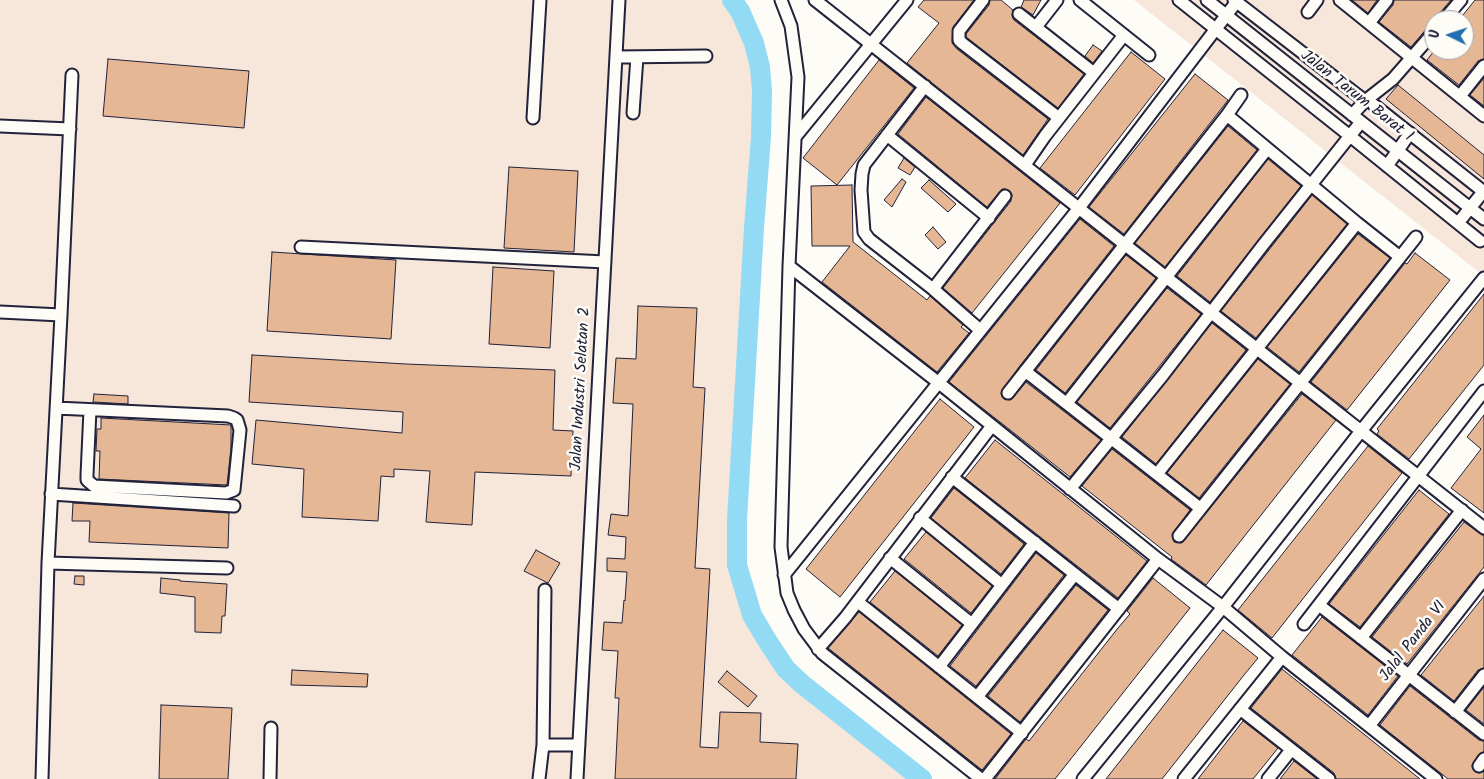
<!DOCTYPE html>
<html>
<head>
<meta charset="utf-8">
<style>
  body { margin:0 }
  #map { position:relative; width:1484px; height:779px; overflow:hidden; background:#fdfcf7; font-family:Kalam,sans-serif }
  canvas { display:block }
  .north { position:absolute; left:1424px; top:10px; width:50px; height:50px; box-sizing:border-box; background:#fdfcf7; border:1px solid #a5a5ac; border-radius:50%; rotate:274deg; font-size:14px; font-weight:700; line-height:20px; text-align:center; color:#22223b }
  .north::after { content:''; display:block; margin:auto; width:18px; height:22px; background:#1f6fb2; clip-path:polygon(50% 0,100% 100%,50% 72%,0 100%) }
</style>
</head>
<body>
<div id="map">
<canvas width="1484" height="779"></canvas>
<div class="north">U</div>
</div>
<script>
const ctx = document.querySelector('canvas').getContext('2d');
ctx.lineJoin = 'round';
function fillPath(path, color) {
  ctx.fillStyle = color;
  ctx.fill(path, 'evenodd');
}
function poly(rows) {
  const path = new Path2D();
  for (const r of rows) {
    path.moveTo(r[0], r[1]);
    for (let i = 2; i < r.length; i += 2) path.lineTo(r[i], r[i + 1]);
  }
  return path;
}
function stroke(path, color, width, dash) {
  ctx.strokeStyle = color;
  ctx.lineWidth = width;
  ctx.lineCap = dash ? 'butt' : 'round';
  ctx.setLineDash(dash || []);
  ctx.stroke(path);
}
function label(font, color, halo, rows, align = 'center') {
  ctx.font = font + ' Kalam,sans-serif';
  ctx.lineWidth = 5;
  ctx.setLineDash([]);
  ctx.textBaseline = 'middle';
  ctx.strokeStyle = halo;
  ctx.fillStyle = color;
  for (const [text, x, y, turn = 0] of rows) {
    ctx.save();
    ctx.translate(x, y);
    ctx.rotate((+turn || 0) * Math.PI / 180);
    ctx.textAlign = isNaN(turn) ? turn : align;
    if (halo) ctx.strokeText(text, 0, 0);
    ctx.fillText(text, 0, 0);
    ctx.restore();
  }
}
fillPath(poly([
  [0,0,730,0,740,11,754,43,762,91,737,565,752,615,776,654,793,675,924,779,0,779],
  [1134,0,1361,0,1484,86,1484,276]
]), '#f6e7da');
stroke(poly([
  [732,0,740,11,754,43,760,67,762,91,761,137,754,228,737,520,737,565,752,615,768,642,786,669,802,684,922,779]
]), '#93dbf5', 20);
const building = poly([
  [924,0,974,0,953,27,952,43,957,49,1048,119,1023,155,907,63,939,23,918,7,924,0],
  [990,0,1001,0,1013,10,1012,16,1014,20,1084,74,1058,108,966,37,966,34,989,5,990,0],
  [1024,0,1041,0,1033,15,1021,7,1024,0],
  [1352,0,1377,0,1368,13,1352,0],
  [1394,0,1451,0,1438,15,1437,20,1434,20,1433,25,1428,27,1411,47,1379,22,1393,5,1394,0],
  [1475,0,1484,0,1484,59,1478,61,1459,85,1427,60,1435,50,1464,50,1464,20,1459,20,1475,0],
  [1093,45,1102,51,1093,63,1085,56,1093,45],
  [1131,52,1165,79,1075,195,1040,168,1131,52],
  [108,59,249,71,244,128,103,116,108,59],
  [879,60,914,88,837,185,803,158,879,60],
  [1195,74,1228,100,1124,234,1089,207,1195,74],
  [1484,78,1484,106,1470,95,1484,78],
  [1398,85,1484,155,1484,179,1386,99,1398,85],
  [926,97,1060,203,972,313,943,288,1011,201,1012,194,1006,189,1002,189,987,207,898,134,926,97],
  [1228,126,1257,150,1165,267,1135,243,1228,126],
  [904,158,915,167,910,175,898,168,904,158],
  [1268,159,1301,186,1210,302,1177,276,1268,159],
  [509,167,578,171,574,252,504,248,509,167],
  [902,179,906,182,892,207,884,200,902,179],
  [929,180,956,204,948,212,921,188,929,180],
  [852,185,853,242,927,300,930,296,963,325,961,327,969,333,937,372,822,282,850,246,812,246,811,186,852,185],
  [1312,195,1347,224,1256,338,1221,311,1312,195],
  [1080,219,1114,246,1019,367,1001,392,1004,399,1011,400,1026,382,1101,440,1070,477,949,382,1080,219],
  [933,227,946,242,938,249,925,235,933,227],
  [1358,234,1390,258,1299,372,1267,347,1358,234],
  [272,252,396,260,391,339,267,331,272,252],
  [1415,253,1450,280,1347,410,1311,382,1405,263,1407,264,1415,253],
  [1126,255,1156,278,1065,393,1036,370,1126,255],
  [493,267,554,271,550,348,489,344,493,267],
  [1167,288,1201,314,1110,428,1077,402,1167,288],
  [1484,294,1484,365,1409,459,1377,434,1379,431,1377,429,1484,294],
  [638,306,697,308,693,387,705,388,695,568,710,569,700,747,718,748,720,712,761,713,760,742,798,744,796,779,615,779,619,698,615,698,618,651,602,650,604,622,622,623,624,600,625,601,627,572,607,571,607,558,625,559,626,537,608,535,611,514,628,516,633,404,613,403,616,358,636,359,638,306],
  [1212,323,1246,350,1156,464,1122,437,1212,323],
  [252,355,406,364,555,370,553,430,573,431,571,476,475,472,472,525,426,522,430,471,394,469,394,477,381,476,378,521,302,517,304,469,252,464,256,420,402,433,403,412,249,402,252,355],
  [1258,359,1290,384,1199,498,1167,473,1258,359],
  [94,394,128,396,128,404,93,402,94,394],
  [1302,394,1336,420,1206,585,1171,559,1172,557,1082,486,1112,449,1190,510,1172,534,1174,542,1182,543,1302,394],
  [940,399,974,427,840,597,806,569,940,399],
  [1484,415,1484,513,1451,488,1481,449,1467,437,1484,415],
  [101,418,231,425,231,448,227,485,99,479,100,451,96,451,97,429,101,429,101,418],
  [995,440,1147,561,1118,598,965,478,995,440],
  [1368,446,1402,473,1272,638,1238,610,1368,446],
  [954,488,1024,544,1001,574,931,518,954,488],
  [1419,490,1449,514,1360,627,1329,604,1419,490],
  [73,503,229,513,228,548,89,542,90,521,72,521,73,503],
  [1464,522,1484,536,1484,567,1407,664,1372,637,1464,522],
  [926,532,992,586,971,613,904,559,926,532],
  [536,550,560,563,548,583,524,571,536,550],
  [1036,553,1064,575,976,686,950,666,1036,553],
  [895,571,962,625,938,656,870,602,895,571],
  [75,576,84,576,84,585,74,584,75,576],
  [161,578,180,580,180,581,227,584,225,616,222,616,221,633,195,632,195,597,160,593,161,578],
  [1153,578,1190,608,1055,779,995,779,1026,739,1029,741,1118,628,1130,614,1127,611,1153,578],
  [1076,585,1108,610,1020,722,988,696,1076,585],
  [1484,596,1484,668,1478,670,1454,701,1421,675,1484,596],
  [859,612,1011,734,982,770,828,648,859,612],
  [1322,617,1398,676,1368,715,1292,655,1322,617],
  [1223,630,1258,658,1244,675,1162,779,1106,779,1223,630],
  [1282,669,1355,727,1420,779,1336,779,1334,773,1251,708,1282,669],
  [292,670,368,674,367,687,291,685,292,670],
  [727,671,757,696,748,707,718,682,727,671],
  [1410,686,1479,740,1484,741,1484,752,1478,755,1472,766,1475,772,1479,773,1484,771,1484,779,1448,779,1380,725,1410,686],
  [1484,687,1484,724,1466,710,1484,687],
  [161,705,232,708,228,779,159,779,161,705],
  [1243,721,1278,748,1270,758,1253,779,1198,779,1243,721],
  [1294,761,1317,779,1280,779,1294,761]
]);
fillPath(building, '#e5b795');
stroke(building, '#22223b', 1);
const minor = poly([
  [781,0,791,26,798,77,789,266,781,547,787,593,794,610,804,629,822,653,981,779],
  [815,0,1484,528],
  [983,0,959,31,959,40,962,43,1059,118],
  [1080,0,1149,55],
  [1179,0,1350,136,1480,241],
  [1207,0,1484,219],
  [1234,0,1365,101],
  [1340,0,1484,116],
  [1308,12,1317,0],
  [1019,14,1094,73],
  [1444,20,1461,0],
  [1369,23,1387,0],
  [1036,27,1057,0],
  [616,57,706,56],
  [925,86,864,165,862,174,861,190,864,232,869,239,933,289,980,330],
  [1460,96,1484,66],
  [1374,105,1484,192],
  [633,113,637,57],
  [1227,115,1357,223,1400,257],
  [1352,115,1365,101,1393,79,1434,32],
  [533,118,540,0],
  [0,126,70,129],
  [887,135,989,218],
  [796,136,907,0],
  [1025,165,1045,136,1124,35],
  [1387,166,1410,133],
  [1458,223,1483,192],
  [301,247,605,262],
  [789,266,939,383,1158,559,1223,607,1282,657,1436,779],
  [933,289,1005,196],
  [0,312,61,315],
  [1025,371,1200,508],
  [1008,393,1227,115,1241,95],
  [1067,403,1267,149],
  [56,408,228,416,234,418,237,420,240,430,234,490,226,493,94,486,87,480,87,475,90,410],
  [1157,474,1357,223],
  [952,477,1119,609],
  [1070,489,1163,375,1263,245,1361,122],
  [51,494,234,506],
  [920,518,1002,585],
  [1179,536,1416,237],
  [890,558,972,624],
  [48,563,227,568],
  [784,575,1079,208,1238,0],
  [858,602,1022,733],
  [1319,605,1484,734],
  [1304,624,1484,391],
  [1361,638,1462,510],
  [818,649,845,618,991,427],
  [939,667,1035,542],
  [977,697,1075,574],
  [1240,709,1329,779],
  [1455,712,1484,675],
  [1369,726,1484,579],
  [543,745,579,745],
  [1479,766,1484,759],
  [42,779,48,563,61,315,72,75],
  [270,779,271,728],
  [539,779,543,745,545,590],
  [577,779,619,0],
  [985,779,1158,559],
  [1083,779,1223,607,1361,431,1484,278],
  [1184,779,1282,657],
  [1268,779,1291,750]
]);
stroke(minor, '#22223b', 15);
stroke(minor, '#fdfcf7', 11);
label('16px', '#22223b', '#fdfcf7', [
  ["Jalan Tarum Barat 1",1356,97,38],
  ["Jalan Industri Selatan 2",582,389,-87],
  ["Jalal Panda VI",1414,642,-52]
]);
</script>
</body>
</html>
